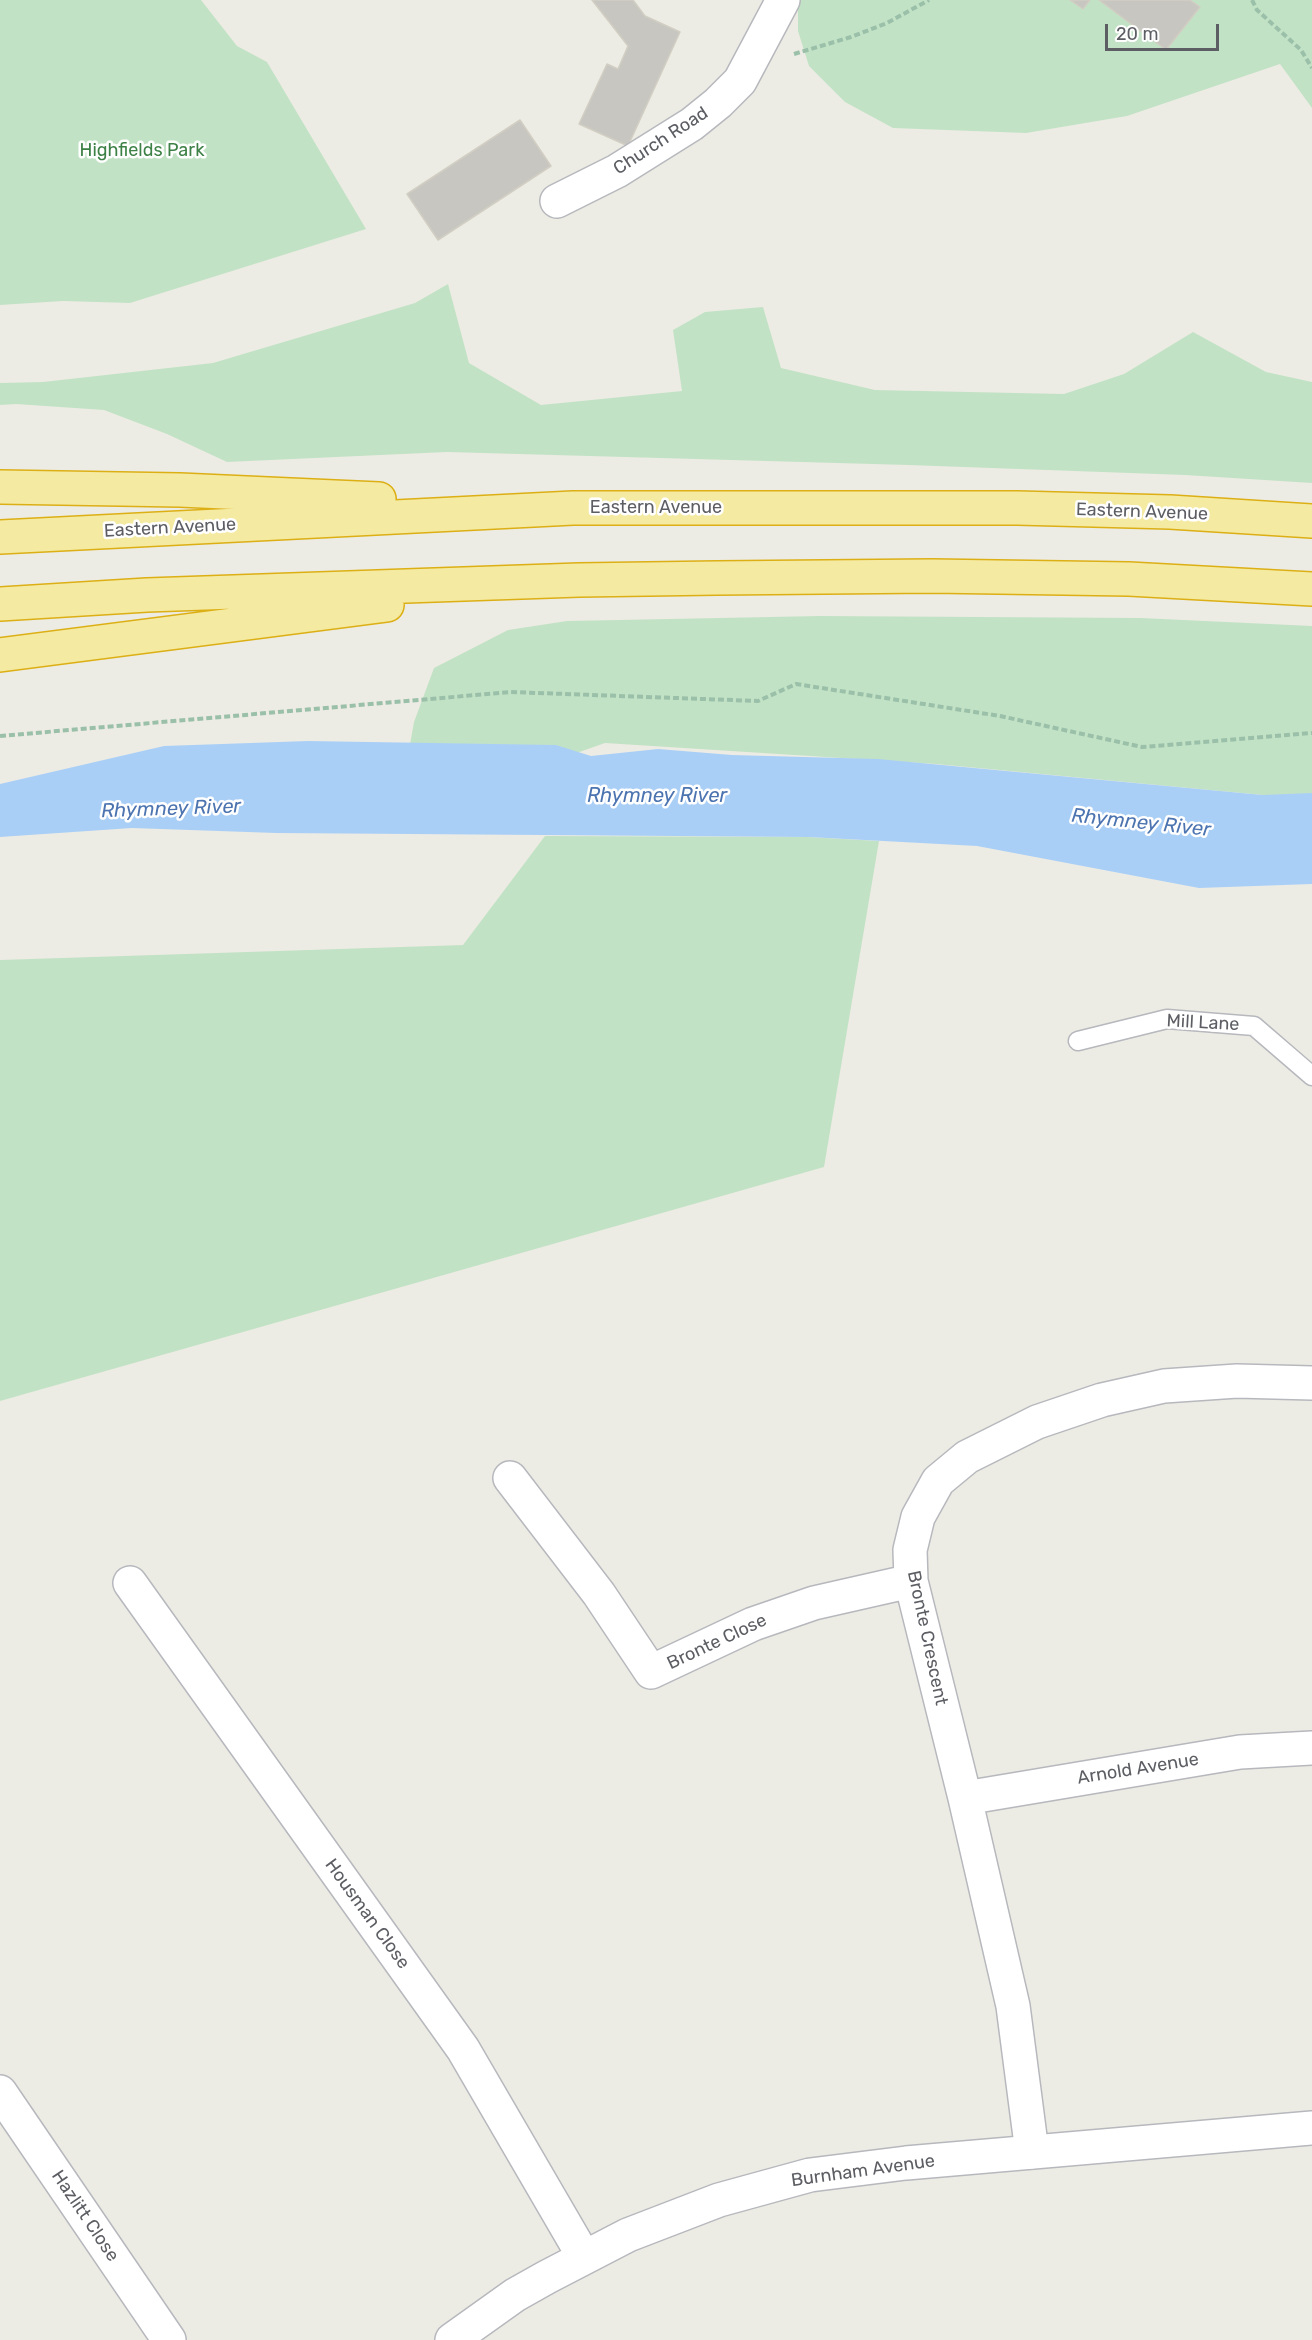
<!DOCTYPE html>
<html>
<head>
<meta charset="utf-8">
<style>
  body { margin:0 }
  #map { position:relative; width:1312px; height:2340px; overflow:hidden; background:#edece4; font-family:Rubik,sans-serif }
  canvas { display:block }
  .scale { position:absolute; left:1105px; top:24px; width:114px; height:27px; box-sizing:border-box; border:3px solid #5c5e63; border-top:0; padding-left:8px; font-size:18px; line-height:21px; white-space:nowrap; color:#5c5e63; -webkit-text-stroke:4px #fff; paint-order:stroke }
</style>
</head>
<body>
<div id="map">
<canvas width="1312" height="2340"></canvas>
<div class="scale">20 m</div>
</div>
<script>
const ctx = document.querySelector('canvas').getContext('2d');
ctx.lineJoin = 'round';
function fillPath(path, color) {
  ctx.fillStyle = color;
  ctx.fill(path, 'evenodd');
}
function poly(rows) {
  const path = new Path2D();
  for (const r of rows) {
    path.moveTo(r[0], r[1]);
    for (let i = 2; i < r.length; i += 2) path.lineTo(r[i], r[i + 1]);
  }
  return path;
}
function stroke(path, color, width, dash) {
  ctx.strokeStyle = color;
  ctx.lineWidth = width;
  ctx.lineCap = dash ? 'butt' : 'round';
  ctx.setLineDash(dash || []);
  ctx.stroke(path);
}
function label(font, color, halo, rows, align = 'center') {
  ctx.font = font + ' Rubik,sans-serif';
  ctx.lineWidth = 5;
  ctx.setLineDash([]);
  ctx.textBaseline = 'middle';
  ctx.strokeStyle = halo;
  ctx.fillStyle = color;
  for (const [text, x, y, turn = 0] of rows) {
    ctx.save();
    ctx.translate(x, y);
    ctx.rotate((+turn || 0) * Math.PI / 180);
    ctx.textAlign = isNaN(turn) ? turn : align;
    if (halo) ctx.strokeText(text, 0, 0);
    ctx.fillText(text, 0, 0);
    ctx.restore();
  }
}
fillPath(poly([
  [0,0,201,0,237,46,267,62,366,229,130,303,63,301,0,305],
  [798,0,1312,0,1312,108,1280,64,1127,116,1026,133,893,128,845,102,809,66,798,31],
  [448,284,469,363,541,405,682,391,673,330,705,312,763,307,781,368,875,390,1064,394,1124,374,1193,332,1266,372,1312,382,1312,483,1185,475,908,465,447,452,227,462,167,434,104,410,16,404,0,405,0,383,43,382,213,363,415,303],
  [820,616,1141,618,1312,626,1312,797,1263,795,936,764,605,743,551,762,407,761,414,722,434,668,508,630,567,621],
  [545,836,808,837,879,841,824,1167,0,1401,0,960,463,945]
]), '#c2e2c5');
fillPath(poly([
  [308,741,556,745,591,756,658,749,732,755,878,759,1263,795,1312,793,1312,884,1199,888,977,846,808,837,276,833,132,828,0,837,0,784,164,746]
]), '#aacff7');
const building = poly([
  [592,0,633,0,645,16,680,32,628,146,579,124,607,64,618,69,628,46,592,0],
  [1070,0,1090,0,1083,9,1070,0],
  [1099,0,1190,0,1200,7,1166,50,1099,0],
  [520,120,551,166,438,240,407,194,520,120]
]);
fillPath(building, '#c8c6c0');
stroke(building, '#d1cec3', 1.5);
const service = poly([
  [1078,1041,1167,1019,1254,1026,1312,1076]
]);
const minor = poly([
  [557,201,617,171,692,124,718,103,740,81,783,0],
  [510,1478,599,1594,651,1672,753,1624,814,1603,911,1581],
  [130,1583,463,2049,584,2257],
  [965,1798,1240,1752,1312,1748],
  [0,2092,169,2340],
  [1032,2152,1013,2006,965,1798,911,1581,910,1550,918,1517,938,1481,967,1457,1037,1422,1102,1400,1164,1386,1237,1381,1312,1383]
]);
const tertiary = poly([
  [452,2340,515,2295,547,2277,628,2235,719,2200,810,2175,906,2163,1312,2128]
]);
const trunk = poly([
  [0,487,180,490,379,499],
  [0,537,573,508,1017,508,1170,512,1312,521],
  [0,604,147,595,579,580,717,578,932,576,1129,579,1312,589],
  [0,655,387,605]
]);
stroke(service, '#b6b8bd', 21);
stroke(minor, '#b6b8bd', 36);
stroke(tertiary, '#b6b8bd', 36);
stroke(trunk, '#dcaf15', 36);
stroke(poly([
  [1252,0,1257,10,1301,50,1312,68],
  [794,54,851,37,887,23,929,0],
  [0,736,511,692,758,701,796,684,1000,716,1142,747,1312,733]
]), '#9bc0a9', 4, [6, 3]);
stroke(service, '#fff', 18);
stroke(minor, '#fff', 33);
stroke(tertiary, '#fff', 33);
stroke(trunk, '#f5eaa2', 33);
label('18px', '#5c5e63', '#fff', [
  ["Church Road",661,141,-33],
  ["Eastern Avenue",656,508],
  ["Eastern Avenue",1142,512,2],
  ["Eastern Avenue",170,528,-3],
  ["Mill Lane",1203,1023,3],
  ["Bronte Crescent",927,1638,78],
  ["Bronte Close",717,1642,-25],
  ["Arnold Avenue",1138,1769,-9],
  ["Housman Close",367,1914,54],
  ["Burnham Avenue",863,2171,-8],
  ["Hazlitt Close",85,2216,56]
]);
label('18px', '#3d8146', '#fff', [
  ["Highfields Park",142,151]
]);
label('italic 20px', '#4c74b0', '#fff', [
  ["Rhymney River",657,796],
  ["Rhymney River",171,809,-2],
  ["Rhymney River",1141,823,6]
]);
</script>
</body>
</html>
